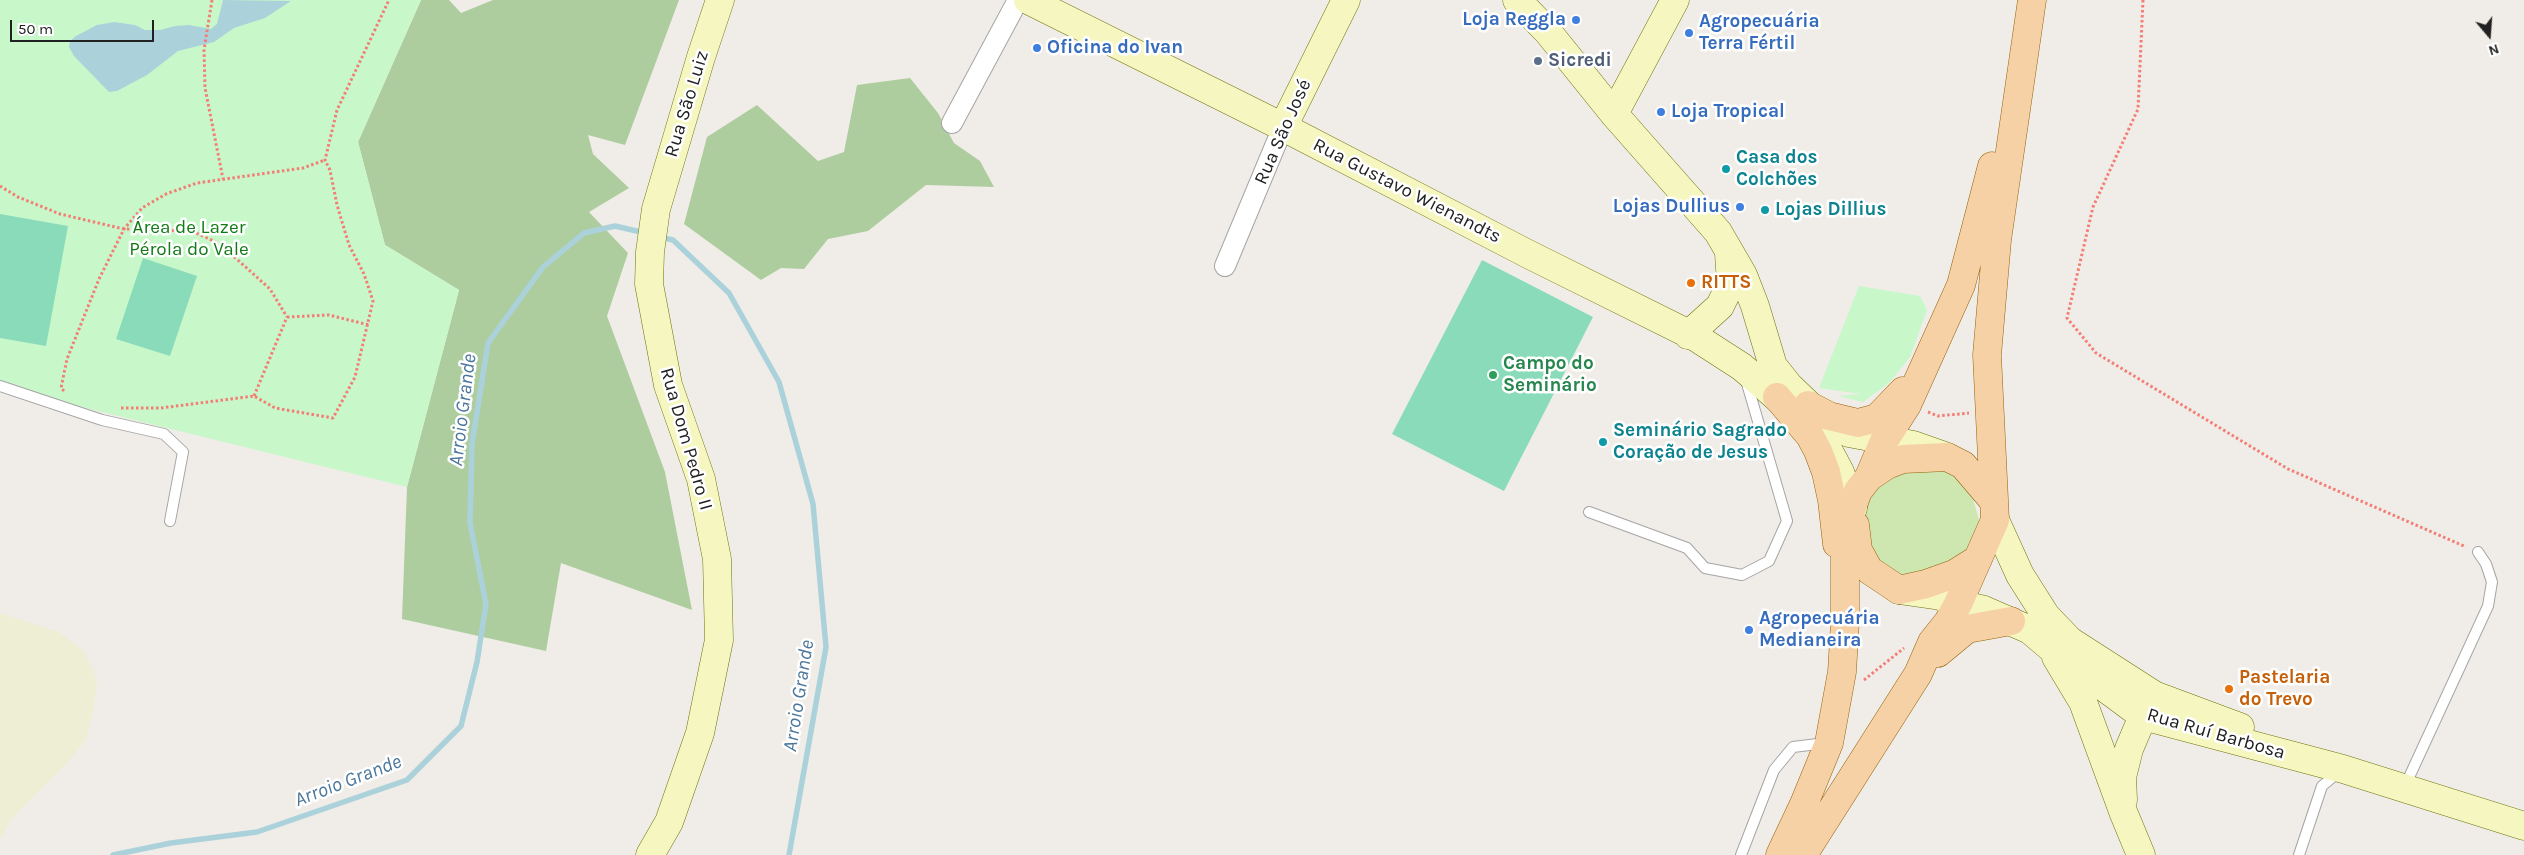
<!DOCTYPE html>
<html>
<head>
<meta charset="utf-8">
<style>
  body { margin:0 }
  #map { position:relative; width:2524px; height:855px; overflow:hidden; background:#f0ede8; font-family:Karla,sans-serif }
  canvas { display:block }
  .north { position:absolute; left:2464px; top:10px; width:50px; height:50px; -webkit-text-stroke:4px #fff; paint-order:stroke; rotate:162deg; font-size:14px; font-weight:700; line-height:20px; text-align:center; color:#212121 }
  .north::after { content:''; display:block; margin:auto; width:18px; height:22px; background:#212121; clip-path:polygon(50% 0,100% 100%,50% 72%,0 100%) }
  .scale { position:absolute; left:10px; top:20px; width:144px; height:22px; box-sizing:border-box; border:2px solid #212121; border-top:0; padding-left:6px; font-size:15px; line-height:18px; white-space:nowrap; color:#212121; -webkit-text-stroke:4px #fff; paint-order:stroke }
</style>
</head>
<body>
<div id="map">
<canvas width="2524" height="855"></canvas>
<div class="north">N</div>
<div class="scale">50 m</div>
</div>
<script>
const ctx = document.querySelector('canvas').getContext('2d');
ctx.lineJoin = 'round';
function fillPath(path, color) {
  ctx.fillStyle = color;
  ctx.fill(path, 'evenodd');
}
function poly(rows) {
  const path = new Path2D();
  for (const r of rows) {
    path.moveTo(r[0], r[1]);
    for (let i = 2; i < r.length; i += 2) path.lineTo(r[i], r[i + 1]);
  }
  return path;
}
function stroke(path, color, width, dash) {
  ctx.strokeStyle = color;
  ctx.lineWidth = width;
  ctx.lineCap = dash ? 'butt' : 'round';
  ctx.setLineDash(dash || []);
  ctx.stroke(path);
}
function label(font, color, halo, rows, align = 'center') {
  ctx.font = font + ' Karla,sans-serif';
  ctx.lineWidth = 5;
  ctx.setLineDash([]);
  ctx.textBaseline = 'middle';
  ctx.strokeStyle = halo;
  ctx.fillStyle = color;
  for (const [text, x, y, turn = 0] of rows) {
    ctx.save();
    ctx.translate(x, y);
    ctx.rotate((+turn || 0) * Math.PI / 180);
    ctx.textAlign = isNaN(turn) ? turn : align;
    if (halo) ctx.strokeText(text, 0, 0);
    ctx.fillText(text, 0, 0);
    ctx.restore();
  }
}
fillPath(poly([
  [0,613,59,632,85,652,97,680,95,701,86,740,68,762,13,817,0,839]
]), '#edeed4');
fillPath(poly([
  [1944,469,1955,476,1972,495,1979,520,1978,533,1968,557,1910,580,1877,562,1863,526,1863,513,1874,489,1893,472]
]), '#cee7b1');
fillPath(poly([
  [421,0,449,0,461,13,493,0,679,0,625,145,588,135,593,154,629,188,589,212,628,253,607,316,665,472,692,610,561,563,546,651,402,619,407,487,459,290,385,245,358,142],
  [910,78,938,113,954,143,980,161,994,187,926,185,868,231,828,239,804,269,781,268,761,280,684,224,707,137,757,105,818,161,844,152,857,85]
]), '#aecd9f');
fillPath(poly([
  [0,0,421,0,358,142,385,245,459,290,407,487,49,399,0,383],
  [1859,286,1920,296,1927,310,1910,357,1889,383,1863,402,1838,396,1861,394,1819,388]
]), '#c8f7ca');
fillPath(poly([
  [0,214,68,226,46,346,0,338],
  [143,258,197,276,170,356,116,339],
  [1482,260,1593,317,1504,491,1392,434]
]), '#8adbb9');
fillPath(poly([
  [223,0,291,1,265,18,234,28,214,42,178,51,147,75,117,91,109,92,74,56,69,47,70,41,76,36,97,25,114,22,135,25,145,30,160,30,175,26,189,25,211,29,217,24]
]), '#abd2db');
stroke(poly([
  [659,237,673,240,729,293,779,382,813,504,826,647,789,855],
  [113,855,171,843,257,832,407,780,461,726,477,662,486,604,470,523,472,444,488,343,543,267,584,233,615,226,645,233]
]), '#abd2db', 5.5);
const lane = poly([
  [0,386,102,420,164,434,183,452,170,521],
  [1589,512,1687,548,1705,568,1742,575,1769,561,1787,521,1746,380],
  [2405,786,2488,606,2492,582,2486,564,2478,552],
  [1741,855,1774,770,1793,747,1826,743],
  [2299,855,2322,786,2340,771]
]);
const street = poly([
  [952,123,1018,0],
  [1225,266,1283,127]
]);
const secondary = poly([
  [1028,0,1283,127,1528,254,1697,338,1742,367,1795,413],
  [1517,0,1548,32,1614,114,1718,232,1743,275,1755,306,1773,366,1789,386,1818,414,1849,433,1913,445,1947,457],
  [1614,114,1675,0],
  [1283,127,1346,0],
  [1688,335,1720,306,1731,283,1729,253],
  [1824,442,1840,472,1853,508],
  [1995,520,2020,575,2046,616,2070,641,2154,695,2240,727],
  [1899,590,1941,596,1958,604,1984,610,2030,630,2050,647,2143,716,2343,769,2524,826],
  [2056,657,2083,702,2124,814,2141,855],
  [2123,800,2122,777,2129,749,2143,716],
  [650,855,669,822,700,733,719,640,717,559,701,479,668,385,649,284,650,252,656,209,701,57,720,0]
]);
const primary = poly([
  [1777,397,1810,436,1818,451,1826,472,1832,500,1837,544],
  [1808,405,1829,416,1858,423,1877,418,1903,391],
  [1869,477,1887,465,1903,459,1947,457,1963,465,1992,499],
  [1855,525,1858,550,1869,570,1899,590,1926,584,1954,574,1978,559],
  [1938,653,1967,629,2011,621],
  [1780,855,1804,804,1829,743,1842,672,1845,622,1845,527,1858,491,1869,477,1884,441,1907,405,1961,285,1992,166],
  [1803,855,1918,674,1932,642,1948,622,1958,604,1995,520,1987,355,1997,240,2032,0]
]);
stroke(lane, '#a5a5a5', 12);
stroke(street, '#a5a5a5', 22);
stroke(secondary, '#6d740b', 29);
stroke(primary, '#956108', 29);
stroke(poly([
  [212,0,204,50,205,88,223,179],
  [2143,0,2138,109,2093,207,2067,318,2096,353,2288,469,2466,547],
  [0,186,18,197,60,214,124,229,192,231,220,244,270,289,287,317],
  [287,317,329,315,369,325],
  [64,391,61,388,67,359,99,279,124,229,142,208,166,194,197,183,303,168,325,160],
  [254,396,287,317],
  [121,408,161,408,254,396,275,408,333,418,355,377,373,301,364,274,349,245,337,205,330,170,325,160,337,110,389,0],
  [1928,412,1938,416,1969,413],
  [1864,680,1904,648]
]), '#f37e76', 3, [2.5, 2.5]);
stroke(lane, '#fff', 10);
stroke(street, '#fff', 20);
stroke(secondary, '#f6f7c0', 28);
stroke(primary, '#f7d1a6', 28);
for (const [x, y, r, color] of [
  [1576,20,5,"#3f7fe0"],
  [1689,33,5,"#3f7fe0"],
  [1037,48,5,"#3f7fe0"],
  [1538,61,5,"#5c6f8a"],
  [1661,112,5,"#3f7fe0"],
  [1726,169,5,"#0f9aa8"],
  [1740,207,5,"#3f7fe0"],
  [1765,210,5,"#0f9aa8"],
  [1691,283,5,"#e8710a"],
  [1493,375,5,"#2e9e5b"],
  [1603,442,5,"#0f9aa8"],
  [1749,630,5,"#3f7fe0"],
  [2229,689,5,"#e8710a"]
]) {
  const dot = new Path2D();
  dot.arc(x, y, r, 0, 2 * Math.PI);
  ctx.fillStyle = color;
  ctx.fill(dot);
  stroke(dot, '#fff', 2);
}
label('bold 19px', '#366cbe', '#fff', [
  ["Loja Reggla",1566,20,"right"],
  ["Agropecuária",1699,22],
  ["Terra Fértil",1699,44],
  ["Oficina do Ivan",1047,48],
  ["Loja Tropical",1671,112],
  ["Lojas Dullius",1730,207,"right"],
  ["Agropecuária",1759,619],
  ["Medianeira",1759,641]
], 'left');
label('bold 19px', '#4e5e75', '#fff', [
  ["Sicredi",1548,61]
], 'left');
label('19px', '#212121', '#fff', [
  ["Rua São Luiz",687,104,-73],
  ["Rua São José",1283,132,-66],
  ["Rua Gustavo Wienandts",1407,191,27],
  ["Rua Dom Pedro II",686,439,74],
  ["Rua Ruí Barbosa",2216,734,16]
]);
label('bold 19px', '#0d838f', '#fff', [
  ["Casa dos",1736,158],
  ["Colchões",1736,180],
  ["Lojas Dillius",1775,210],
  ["Seminário Sagrado",1613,431],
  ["Coração de Jesus",1613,453]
], 'left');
label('19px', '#127b16', '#fff', [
  ["Área de Lazer",189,228],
  ["Pérola do Vale",189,250]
]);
label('bold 19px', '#c56008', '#fff', [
  ["RITTS",1701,283],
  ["Pastelaria",2239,678],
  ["do Trevo",2239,700]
], 'left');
label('bold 19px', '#27864d', '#fff', [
  ["Campo do",1503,364],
  ["Seminário",1503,386]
], 'left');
label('italic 20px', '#4b779c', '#fff', [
  ["Arroio Grande",463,410,-83],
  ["Arroio Grande",799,696,-81],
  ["Arroio Grande",348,781,-21]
]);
</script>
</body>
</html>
